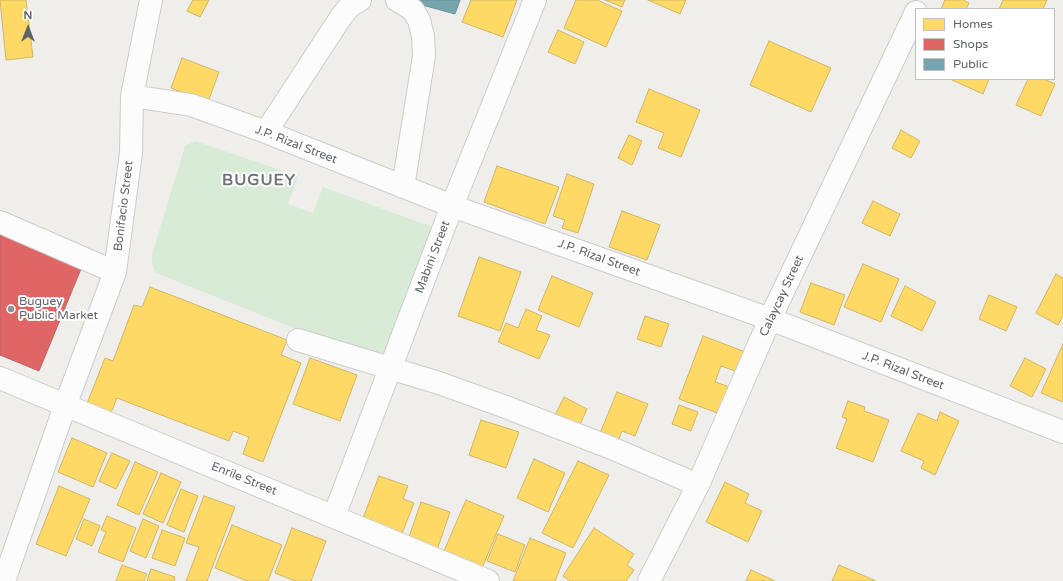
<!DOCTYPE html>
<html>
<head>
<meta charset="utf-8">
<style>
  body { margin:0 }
  #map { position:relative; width:1063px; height:581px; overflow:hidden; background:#efeeea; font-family:"Varela Round",sans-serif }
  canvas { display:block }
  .legend { position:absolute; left:915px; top:8px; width:140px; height:72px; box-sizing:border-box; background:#fff; border:1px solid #bfc1c3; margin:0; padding:5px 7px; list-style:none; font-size:12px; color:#5f6368 }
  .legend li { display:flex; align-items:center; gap:8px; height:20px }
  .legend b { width:20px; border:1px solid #bfc1c3 }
  .north { position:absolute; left:8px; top:8px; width:40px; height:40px; -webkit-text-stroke:3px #fff; paint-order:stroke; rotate:0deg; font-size:11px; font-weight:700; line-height:16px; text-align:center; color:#5f6368 }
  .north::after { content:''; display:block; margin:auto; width:14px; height:18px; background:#5f6368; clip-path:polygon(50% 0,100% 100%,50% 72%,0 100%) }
</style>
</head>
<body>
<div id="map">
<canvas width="1063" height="581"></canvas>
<ul class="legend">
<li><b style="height:11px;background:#ffd966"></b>Homes</li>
<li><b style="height:11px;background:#e06666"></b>Shops</li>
<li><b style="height:11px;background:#76a5af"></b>Public</li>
</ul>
<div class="north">N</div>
</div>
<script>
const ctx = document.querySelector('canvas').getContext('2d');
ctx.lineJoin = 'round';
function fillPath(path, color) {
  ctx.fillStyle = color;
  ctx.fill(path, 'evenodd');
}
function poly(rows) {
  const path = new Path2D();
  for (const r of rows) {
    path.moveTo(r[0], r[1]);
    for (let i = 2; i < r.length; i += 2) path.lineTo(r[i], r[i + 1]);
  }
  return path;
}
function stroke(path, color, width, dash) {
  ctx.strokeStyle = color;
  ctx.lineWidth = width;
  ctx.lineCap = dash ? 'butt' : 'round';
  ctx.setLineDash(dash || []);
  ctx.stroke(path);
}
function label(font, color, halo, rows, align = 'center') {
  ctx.font = font + ' "Varela Round",sans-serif';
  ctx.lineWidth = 4;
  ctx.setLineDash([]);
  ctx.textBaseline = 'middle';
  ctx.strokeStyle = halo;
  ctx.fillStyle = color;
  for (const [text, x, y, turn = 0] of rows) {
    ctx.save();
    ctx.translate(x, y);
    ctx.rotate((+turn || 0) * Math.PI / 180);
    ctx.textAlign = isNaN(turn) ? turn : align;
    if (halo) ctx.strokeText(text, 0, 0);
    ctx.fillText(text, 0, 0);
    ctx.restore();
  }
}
fillPath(poly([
  [195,141,298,176,288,204,313,213,323,187,432,227,433,229,390,358,379,362,156,273,152,264,152,255,185,146]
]), '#d8ebd6');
const homes = poly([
  [0,0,26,0,33,57,6,60,0,0],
  [193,0,209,0,200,17,187,11,193,0],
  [471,0,517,0,503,37,462,22,471,0],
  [576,0,597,0,622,11,606,47,564,28,576,0],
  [605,0,625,0,622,7,605,0],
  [648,0,686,0,680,14,648,0],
  [945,0,963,0,969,3,966,9,941,9,945,0],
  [1003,0,1047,0,1043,9,999,9,1003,0],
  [558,30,584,42,575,64,548,52,558,30],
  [769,41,831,68,811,112,750,85,769,41],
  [182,58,219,72,208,102,171,88,182,58],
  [950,79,989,79,983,94,950,79],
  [1028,79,1044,79,1055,84,1041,116,1016,105,1028,79],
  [649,89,700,110,681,157,658,148,664,133,636,122,649,89],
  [901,130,920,141,911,158,892,148,901,130],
  [629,135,642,141,632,165,618,158,629,135],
  [497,166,559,187,545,224,484,202,497,166],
  [567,174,594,184,578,233,562,228,565,220,553,216,567,174],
  [873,201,900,214,890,236,862,223,873,201],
  [622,211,660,225,647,260,609,247,622,211],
  [479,257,521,272,500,331,458,316,479,257],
  [863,264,899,279,881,322,844,307,863,264],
  [1056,274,1063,278,1063,316,1058,325,1036,313,1056,274],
  [552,276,593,293,579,327,538,310,552,276],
  [811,283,845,295,834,325,800,312,811,283],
  [905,286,936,302,922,331,891,316,905,286],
  [150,287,287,340,281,355,301,363,263,462,243,454,249,437,233,431,229,441,117,398,110,415,86,406,105,358,113,361,134,305,142,307,150,287],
  [989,295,1017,307,1006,331,979,319,989,295],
  [526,309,542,316,536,330,550,335,539,359,498,342,506,323,518,328,526,309],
  [645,316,669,324,661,347,637,339,645,316],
  [703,336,748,353,741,373,721,366,715,382,736,389,726,416,679,399,703,336],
  [1063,344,1063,402,1041,393,1063,344],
  [310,358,357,375,340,421,293,404,310,358],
  [1025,358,1046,369,1032,397,1010,386,1025,358],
  [617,392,648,404,635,436,622,431,616,446,598,438,617,392],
  [564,397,587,409,577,431,553,419,564,397],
  [848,401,865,407,864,411,889,420,873,462,836,448,847,419,842,417,848,401],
  [679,405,698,412,691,431,672,424,679,405],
  [940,412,959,421,935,475,921,468,924,461,901,451,918,413,937,421,940,412],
  [481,420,519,432,506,468,469,455,481,420],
  [72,438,107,453,93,487,58,472,72,438],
  [112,453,130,461,116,489,99,481,112,453],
  [534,459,565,473,548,512,517,498,534,459],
  [578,461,609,475,573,548,542,533,578,461],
  [135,462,158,472,139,515,117,505,135,462],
  [161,473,181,482,163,523,143,514,161,473],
  [379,476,408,486,403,499,414,503,401,536,362,521,379,476],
  [725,482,749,494,745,503,762,511,748,542,706,522,725,482],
  [59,486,90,499,66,556,36,544,59,486],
  [181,489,198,496,184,532,167,525,181,489],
  [204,496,235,507,207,581,186,581,199,547,186,543,204,496],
  [466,500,504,516,482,568,444,551,466,500],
  [421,502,450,512,437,550,408,540,421,502],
  [107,516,136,528,123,562,98,552,106,532,101,530,107,516],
  [84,519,100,526,92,546,76,539,84,519],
  [143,519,159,526,146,558,130,551,143,519],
  [232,525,282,545,268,581,247,581,215,568,232,525],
  [292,528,326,541,311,581,295,581,275,573,292,528],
  [594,528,634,554,627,565,634,570,626,581,570,581,563,576,594,528],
  [162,530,185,538,175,566,152,558,162,530],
  [498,534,525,545,515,572,487,561,498,534],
  [530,538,566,553,555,581,513,581,530,538],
  [122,565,147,574,144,581,116,581,122,565],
  [839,565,876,581,832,581,839,565],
  [151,569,175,577,174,581,147,581,151,569],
  [751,570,775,581,746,581,751,570]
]);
fillPath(homes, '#ffd966');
stroke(homes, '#cfb667', 1);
const shops = poly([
  [0,230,83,264,39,371,0,355,0,230]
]);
fillPath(shops, '#e06666');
stroke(shops, '#b96567', 1);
const public = poly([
  [404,0,460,0,455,14,404,0]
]);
fillPath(public, '#76a5af');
stroke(public, '#6f919a', 1);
const minor = poly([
  [397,0,413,10,419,20,423,36,424,56,403,187],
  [132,96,191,105,266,132,452,206,770,319,1063,432],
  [266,132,341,17,350,6,360,0],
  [0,222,115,272],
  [298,340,439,383,503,406,609,447,698,485],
  [0,378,488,581],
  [334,516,452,206,535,0],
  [4,581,65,406,115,272,131,153,132,96,151,0],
  [649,581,698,485,770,319,916,12]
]);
stroke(minor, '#cbcccc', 24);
stroke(minor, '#fdfcfc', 22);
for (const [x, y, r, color] of [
  [11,309,4,"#919496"]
]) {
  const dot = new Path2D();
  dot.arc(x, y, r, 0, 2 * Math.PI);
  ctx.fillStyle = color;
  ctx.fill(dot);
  stroke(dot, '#fff', 1.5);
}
label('12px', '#5f6368', '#fff', [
  ["J.P. Rizal Street",296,145,21],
  ["Bonifacio Street",124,206,-83],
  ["Mabini Street",433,257,-69],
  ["J.P. Rizal Street",599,258,20],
  ["Calaycay Street",782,296,-65],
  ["J.P. Rizal Street",903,371,21],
  ["Enrile Street",244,479,22]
]);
label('12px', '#5f6368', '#fff', [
  ["Buguey",19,302],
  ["Public Market",19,316]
], 'left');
ctx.letterSpacing = '1px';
label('bold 16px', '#70757a', '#fff', [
  ["BUGUEY",259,181]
]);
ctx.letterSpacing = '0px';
</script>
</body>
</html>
